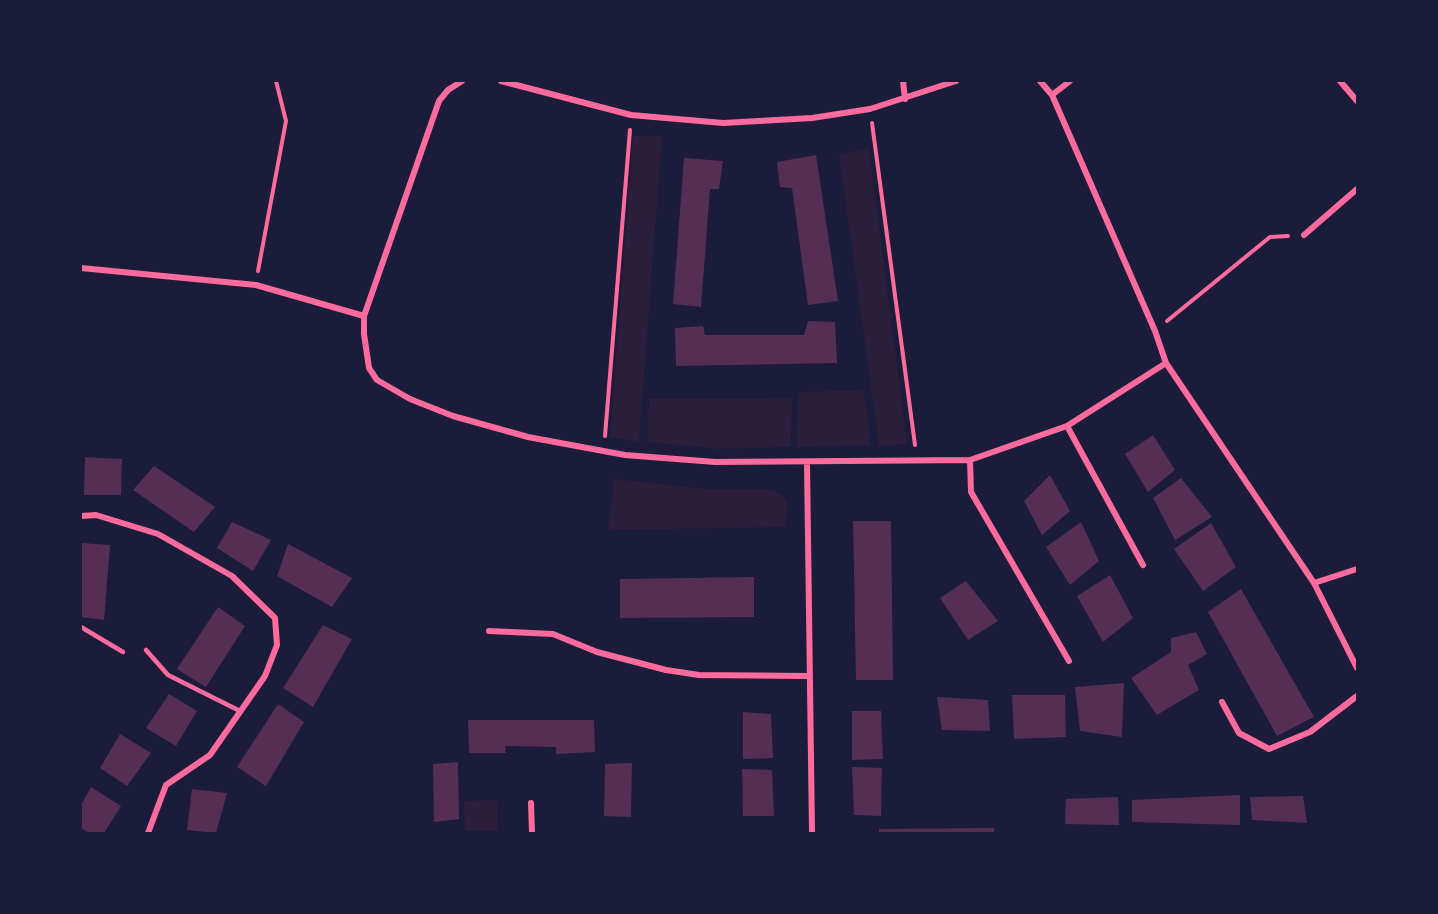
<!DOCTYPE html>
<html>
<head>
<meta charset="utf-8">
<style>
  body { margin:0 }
  #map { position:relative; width:1438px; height:914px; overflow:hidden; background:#1b1b3a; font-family:Georgia,serif }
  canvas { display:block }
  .frame { position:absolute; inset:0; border:82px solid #1b1b3a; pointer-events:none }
</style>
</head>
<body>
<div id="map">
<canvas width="1438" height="914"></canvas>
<div class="frame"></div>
</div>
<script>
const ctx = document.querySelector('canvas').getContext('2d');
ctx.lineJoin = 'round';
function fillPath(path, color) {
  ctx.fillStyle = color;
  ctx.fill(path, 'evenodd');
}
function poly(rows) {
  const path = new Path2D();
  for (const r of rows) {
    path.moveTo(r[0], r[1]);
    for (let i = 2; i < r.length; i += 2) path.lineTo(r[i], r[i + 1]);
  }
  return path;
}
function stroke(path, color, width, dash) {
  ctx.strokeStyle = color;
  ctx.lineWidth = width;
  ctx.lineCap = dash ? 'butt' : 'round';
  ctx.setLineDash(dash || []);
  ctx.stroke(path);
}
fillPath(poly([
  [633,136,662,136,639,442,610,437],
  [869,148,907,444,879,446,839,154],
  [864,390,871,445,797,447,798,392],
  [792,398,791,447,717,449,647,442,649,399],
  [614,479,707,489,768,489,782,494,788,505,785,527,608,530],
  [497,800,497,831,465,831,464,801]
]), '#2a1e3b');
fillPath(poly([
  [816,155,838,301,808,305,792,188,780,187,777,162],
  [684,158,723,161,719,189,710,189,701,307,673,304],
  [808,321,835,322,837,363,676,366,675,328,703,326,705,335,804,335],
  [1153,435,1175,470,1148,492,1125,454],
  [85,457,122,459,121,495,84,495],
  [154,466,215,507,194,532,133,490],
  [1050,475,1070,511,1042,535,1024,501],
  [1181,478,1212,517,1175,540,1153,498],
  [853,521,891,521,893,680,856,680],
  [232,522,271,540,253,571,217,548],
  [1081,522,1099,561,1070,585,1046,547],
  [1211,523,1236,567,1203,591,1174,549],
  [81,543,110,545,104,620,81,617],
  [288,544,352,578,332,607,277,576],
  [1110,575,1133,618,1103,642,1077,596],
  [754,577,754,617,620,618,620,579],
  [966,581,998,621,968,640,940,598],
  [1241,589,1314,717,1277,736,1208,612],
  [218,607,245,626,206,687,177,669],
  [323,625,352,639,313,707,283,688],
  [1196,632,1207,654,1188,665,1199,690,1157,715,1131,678,1171,652,1171,638],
  [1124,683,1122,737,1080,731,1075,687],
  [169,694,197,711,176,746,146,728],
  [1012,695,1065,695,1066,737,1014,739],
  [937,697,988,700,990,731,942,730],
  [278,704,304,722,266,786,237,767],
  [852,711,881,711,883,759,852,760],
  [743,712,771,714,773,758,743,759],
  [468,720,594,720,595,752,556,754,556,747,505,746,506,753,469,753],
  [120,734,151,753,127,786,100,768],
  [458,762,459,819,434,822,433,764],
  [632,763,631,817,604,816,605,764],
  [852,767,882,768,881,816,854,815],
  [742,769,772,770,774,816,743,816],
  [91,787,121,806,104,833,89,833,81,828,81,805],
  [192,789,227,793,216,833,187,830],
  [1240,795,1240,825,1132,822,1132,800],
  [1303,796,1307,823,1252,820,1250,797],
  [1118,797,1119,825,1065,824,1066,799],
  [994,828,994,833,879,833,879,829]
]), '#542f53');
stroke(poly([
  [872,123,915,445],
  [258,271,286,121,276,81],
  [1167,321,1270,237,1288,236],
  [605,436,630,130]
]), '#ff6b9d', 4);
stroke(poly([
  [81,627,123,652],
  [146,650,168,675,240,711]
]), '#ff6b9d', 4.5);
stroke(poly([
  [462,81,448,90,439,101,364,316,364,334,369,368,377,380,410,399,453,416,528,437,625,455,715,462,970,460,1067,426,1166,363],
  [501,81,631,115,723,123,812,118,870,109,956,81],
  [903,81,905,99],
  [1040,81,1052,95,1155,331,1166,363,1314,583,1357,668],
  [1340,81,1357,101],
  [1052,95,1070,81],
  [1304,235,1357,189],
  [81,268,256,285,364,316],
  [1067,426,1143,565],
  [970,460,971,492,1069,661],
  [807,463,812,833],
  [81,516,96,515,158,534,232,576,275,618,277,645,265,676,210,755,166,785,148,833],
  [1314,583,1357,569],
  [489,631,553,634,597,652,666,670,699,675,808,676],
  [1222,702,1239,733,1269,749,1310,732,1357,696],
  [531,803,532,833]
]), '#ff6b9d', 6);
</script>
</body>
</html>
